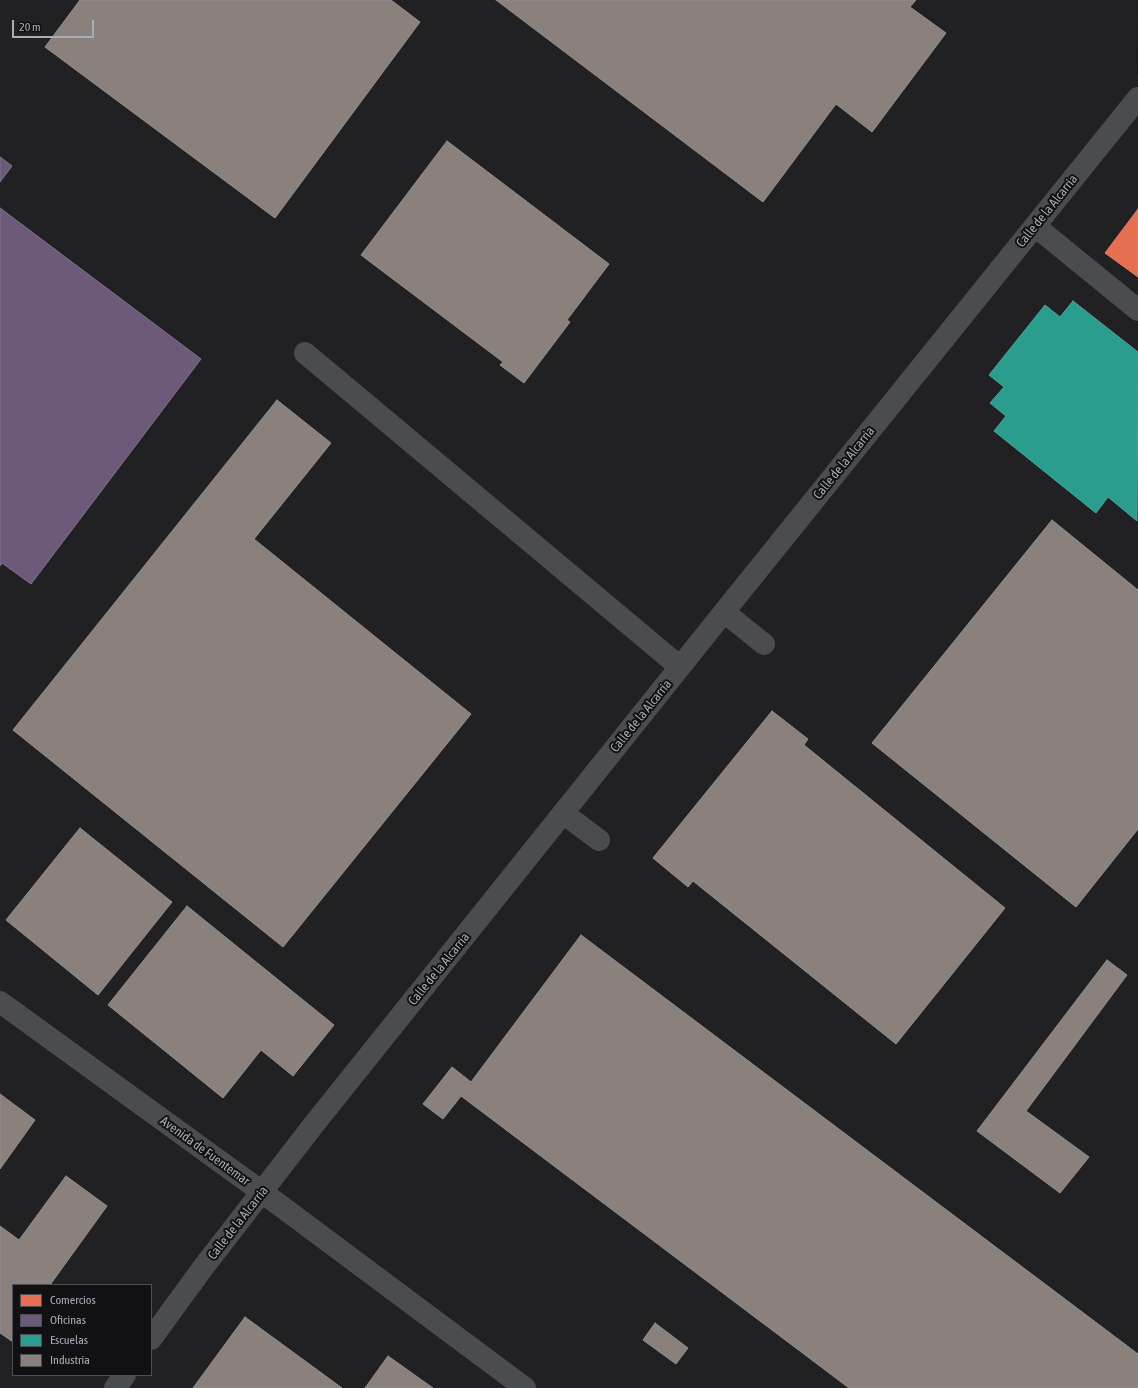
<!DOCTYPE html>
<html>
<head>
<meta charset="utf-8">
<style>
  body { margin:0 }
  #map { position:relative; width:1138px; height:1388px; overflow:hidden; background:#171717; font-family:"Asap Condensed",sans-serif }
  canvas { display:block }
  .legend { position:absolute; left:12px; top:1284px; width:140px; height:92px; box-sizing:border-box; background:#111113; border:1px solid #4d4f55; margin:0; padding:5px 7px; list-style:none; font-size:12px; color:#a8adb8 }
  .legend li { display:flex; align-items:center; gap:8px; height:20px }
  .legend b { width:20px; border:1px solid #4d4f55 }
  .scale { position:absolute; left:12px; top:20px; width:82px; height:18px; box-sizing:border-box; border:2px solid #a8adb8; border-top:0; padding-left:5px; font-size:12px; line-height:14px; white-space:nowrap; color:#a8adb8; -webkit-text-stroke:3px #111113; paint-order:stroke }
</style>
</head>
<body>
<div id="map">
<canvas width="1138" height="1388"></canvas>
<ul class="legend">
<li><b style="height:11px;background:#e76f51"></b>Comercios</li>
<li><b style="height:11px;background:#6d597a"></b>Oficinas</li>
<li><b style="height:11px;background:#2a9d8f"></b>Escuelas</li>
<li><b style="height:11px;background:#8a817c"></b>Industria</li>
</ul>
<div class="scale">20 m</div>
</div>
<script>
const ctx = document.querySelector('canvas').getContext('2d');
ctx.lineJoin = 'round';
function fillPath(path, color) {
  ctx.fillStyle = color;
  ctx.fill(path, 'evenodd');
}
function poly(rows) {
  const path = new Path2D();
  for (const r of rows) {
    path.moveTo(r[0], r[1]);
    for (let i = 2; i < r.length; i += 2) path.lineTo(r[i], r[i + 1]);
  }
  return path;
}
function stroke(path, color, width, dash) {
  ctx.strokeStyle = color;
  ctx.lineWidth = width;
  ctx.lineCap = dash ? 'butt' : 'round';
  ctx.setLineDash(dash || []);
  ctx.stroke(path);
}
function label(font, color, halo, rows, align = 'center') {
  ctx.font = font + ' "Asap Condensed",sans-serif';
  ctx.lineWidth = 4;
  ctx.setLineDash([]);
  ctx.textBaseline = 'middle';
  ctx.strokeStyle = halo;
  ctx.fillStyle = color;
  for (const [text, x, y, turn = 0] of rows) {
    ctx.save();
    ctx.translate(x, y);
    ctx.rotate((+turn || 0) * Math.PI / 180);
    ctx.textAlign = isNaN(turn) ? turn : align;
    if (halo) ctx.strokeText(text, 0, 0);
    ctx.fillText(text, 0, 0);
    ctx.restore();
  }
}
fillPath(poly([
  [0,0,1138,0,1137,74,1138,75,1138,1388,0,1388],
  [13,1285,151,1285,151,1375,13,1375]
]), '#212123');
const shops = poly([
  [1138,209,1138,277,1105,253,1138,209]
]);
fillPath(shops, '#e76f51');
stroke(shops, '#d48270', 1);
const offices = poly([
  [0,157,12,166,0,182,0,157],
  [0,208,201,359,31,584,2,563,0,566,0,208]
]);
fillPath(offices, '#6d597a');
stroke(offices, '#7f728d', 1);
const schools = poly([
  [1073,301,1138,352,1137,521,1108,497,1096,513,994,431,1006,416,990,403,1004,387,989,375,1045,305,1060,317,1073,301]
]);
fillPath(schools, '#2a9d8f');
stroke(schools, '#50a29b', 1);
const industry = poly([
  [80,0,391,0,420,22,275,218,45,47,80,0],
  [496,0,916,0,910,7,946,33,872,132,836,104,763,202,496,0],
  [447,141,609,264,567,320,570,322,524,383,500,365,503,362,361,255,447,141],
  [277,400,331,443,254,539,471,714,283,947,13,730,277,400],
  [1052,520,1138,590,1138,829,1076,907,872,743,1052,520],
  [772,711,808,739,804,745,1005,908,896,1044,693,881,688,887,653,858,772,711],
  [80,828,172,902,98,995,6,920,80,828],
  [187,906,334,1025,293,1076,261,1050,223,1098,108,1005,187,906],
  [581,935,1138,1354,1138,1388,849,1388,461,1096,443,1119,423,1104,452,1067,471,1082,581,935],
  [1107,960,1127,975,1026,1111,1089,1157,1060,1193,977,1131,1107,960],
  [0,1094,35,1120,0,1169,0,1094],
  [66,1176,107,1206,50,1285,13,1285,13,1342,0,1333,0,1226,19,1240,66,1176],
  [245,1317,342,1388,193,1388,245,1317],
  [655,1323,688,1348,676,1364,643,1340,655,1323],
  [388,1356,433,1388,365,1388,388,1356]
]);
fillPath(industry, '#8a817c');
stroke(industry, '#938e8e', 1);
stroke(poly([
  [1035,226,1138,310],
  [305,353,680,667],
  [724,612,764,644],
  [563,813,599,840],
  [0,1002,262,1192,525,1388],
  [151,1339,202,1269,315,1123,724,612,1138,98],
  [115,1388,125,1375]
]), '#4b4c50', 22);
label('13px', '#a8adb8', '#111113', [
  ["Calle de la Alcarria",1047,211,-51],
  ["Calle de la Alcarria",844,463,-51],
  ["Calle de la Alcarria",641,716,-51],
  ["Calle de la Alcarria",439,969,-51],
  ["Avenida de Fuentemar",205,1151,36],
  ["Calle de la Alcarria",238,1223,-52]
]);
</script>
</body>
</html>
